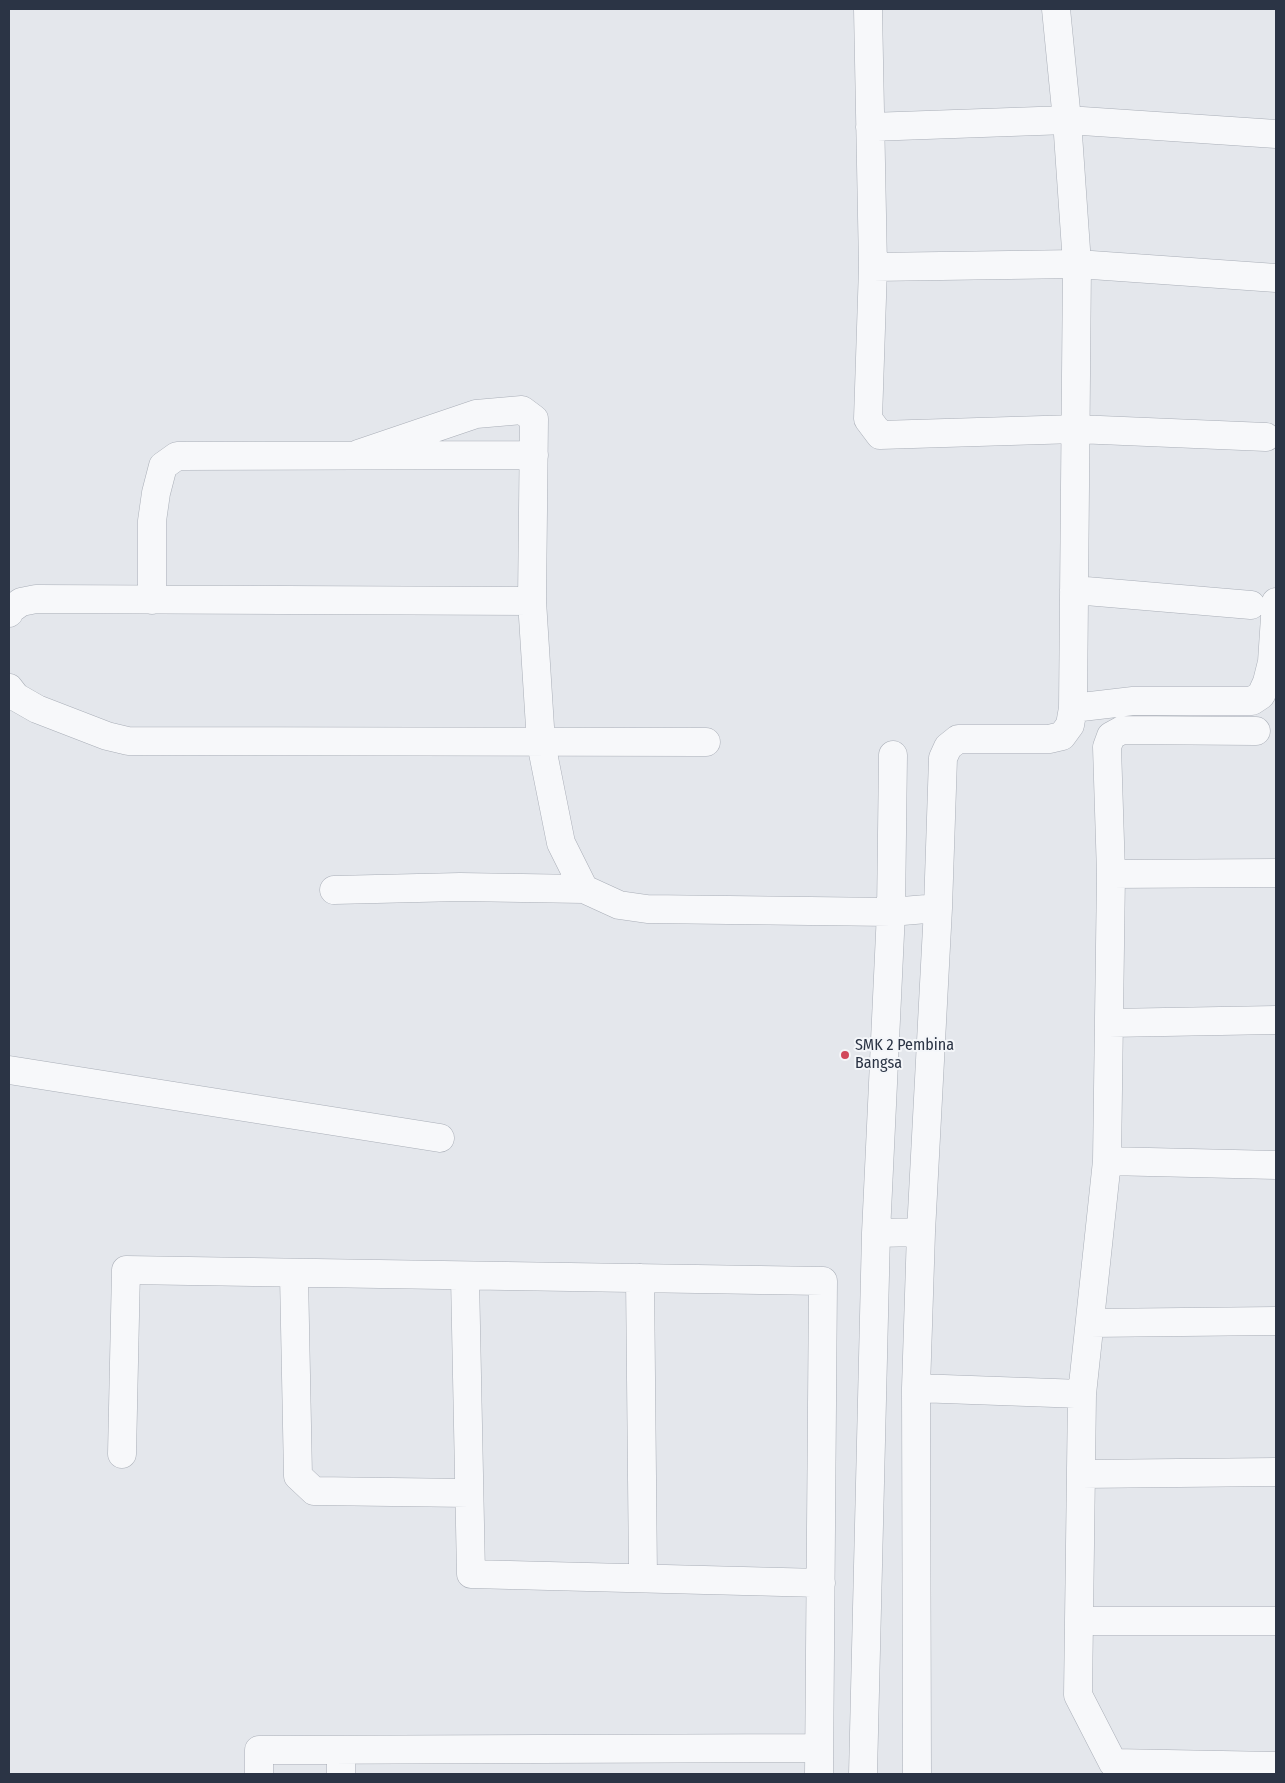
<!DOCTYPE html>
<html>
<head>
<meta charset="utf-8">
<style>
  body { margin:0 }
  #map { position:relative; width:1285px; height:1783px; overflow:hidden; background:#e4e7ec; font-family:"Fira Sans Condensed",sans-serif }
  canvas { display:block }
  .frame { position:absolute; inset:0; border:10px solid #2b3445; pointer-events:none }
</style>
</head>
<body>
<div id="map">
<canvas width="1285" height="1783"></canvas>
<div class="frame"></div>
</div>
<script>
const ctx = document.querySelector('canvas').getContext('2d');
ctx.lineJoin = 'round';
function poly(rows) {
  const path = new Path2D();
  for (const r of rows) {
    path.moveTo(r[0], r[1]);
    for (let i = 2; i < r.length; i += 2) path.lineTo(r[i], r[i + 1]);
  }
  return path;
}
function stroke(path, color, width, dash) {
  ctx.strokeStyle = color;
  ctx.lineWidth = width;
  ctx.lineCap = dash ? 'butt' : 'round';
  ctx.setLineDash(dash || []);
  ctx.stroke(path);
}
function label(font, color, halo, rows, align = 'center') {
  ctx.font = font + ' "Fira Sans Condensed",sans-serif';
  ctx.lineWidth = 4;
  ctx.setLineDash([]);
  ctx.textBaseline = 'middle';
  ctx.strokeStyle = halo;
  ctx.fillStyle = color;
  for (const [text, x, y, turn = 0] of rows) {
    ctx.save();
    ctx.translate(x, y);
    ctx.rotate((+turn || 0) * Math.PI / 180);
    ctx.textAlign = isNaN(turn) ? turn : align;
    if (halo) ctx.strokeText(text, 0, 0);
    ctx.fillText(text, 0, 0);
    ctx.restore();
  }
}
const minor = poly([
  [868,9,873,267,868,419,880,435,1076,429,1266,437],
  [1056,9,1067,120,1077,264,1073,708],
  [870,127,1067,120,1276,134],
  [873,267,1077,264,1276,278],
  [358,454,476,414,522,410,534,419,532,601,541,743,561,843,584,889,619,905,647,909,891,912,938,908],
  [1074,590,1251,605],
  [152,600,152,521,156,493,163,466,177,456,534,455],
  [9,613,10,610,21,602,36,599,532,601],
  [9,688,16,697,37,709,107,736,128,741,706,742],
  [1111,874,1107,747,1111,736,1122,730,1256,731],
  [334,890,460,887,584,889],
  [1109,1023,1276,1020],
  [9,1070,440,1138],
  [1107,1161,1276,1165],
  [876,1233,921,1232],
  [294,1275,298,1476,314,1491,469,1493],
  [465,1277,471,1574,821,1583],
  [640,1278,643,1577],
  [1090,1323,1276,1321],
  [916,1388,1082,1394,1107,1161,1111,874,1276,873],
  [1082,1394,1078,1695,1113,1763,1122,1774],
  [122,1454,126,1270,823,1281,819,1774],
  [1081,1474,1276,1472],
  [1079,1621,1276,1621],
  [1113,1763,1276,1766],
  [259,1774,259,1750,819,1748],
  [341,1774,341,1750],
  [863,1774,876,1233,891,912,893,755],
  [917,1774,916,1388,921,1232,938,908,943,758,948,747,958,739,1049,739,1062,736,1070,725,1073,708,1133,701,1252,701,1261,695,1267,682,1272,662,1276,602]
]);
stroke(minor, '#a9aeb7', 29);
stroke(minor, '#f7f8fa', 28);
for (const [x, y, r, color] of [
  [845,1055,5,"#d1495b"]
]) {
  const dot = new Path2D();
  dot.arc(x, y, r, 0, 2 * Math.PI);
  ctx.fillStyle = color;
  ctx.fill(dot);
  stroke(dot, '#f4f6f9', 2);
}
label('16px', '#2b3445', '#f4f6f9', [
  ["SMK 2 Pembina",855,1046],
  ["Bangsa",855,1064]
], 'left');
</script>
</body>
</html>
